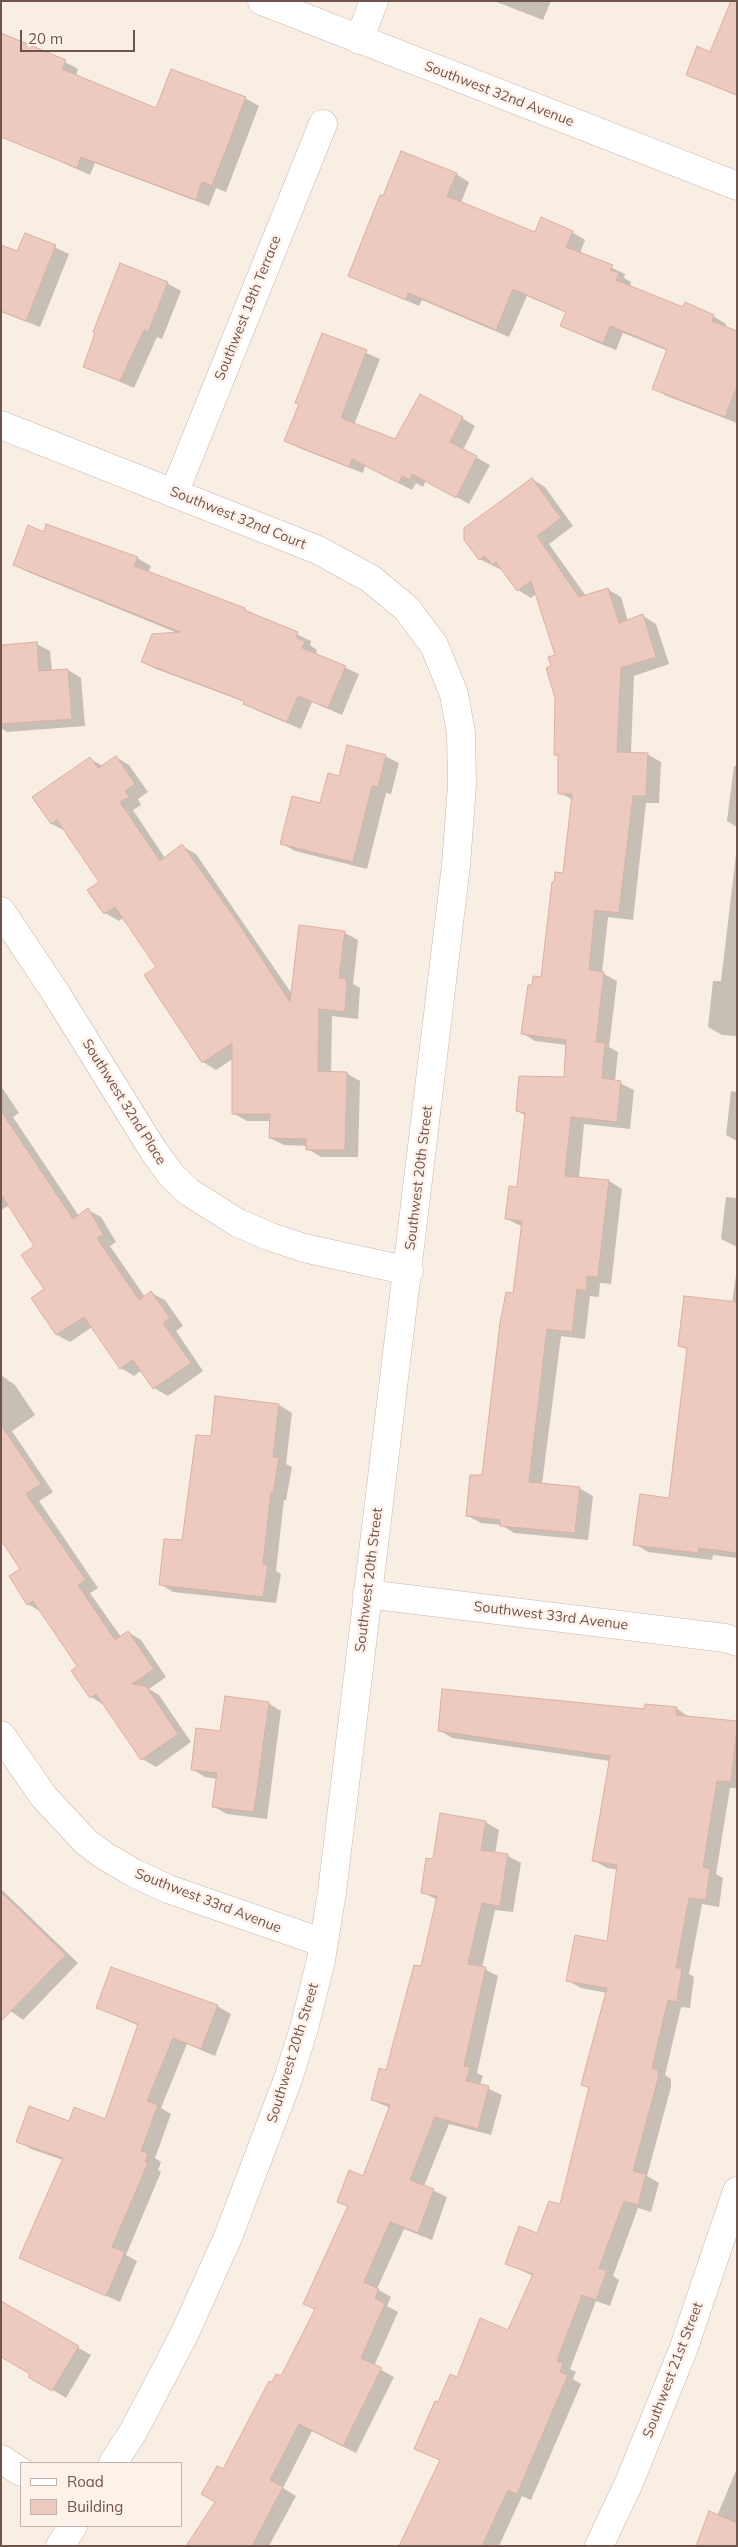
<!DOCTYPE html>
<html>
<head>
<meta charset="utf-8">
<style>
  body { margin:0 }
  #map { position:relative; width:738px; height:2547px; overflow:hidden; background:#f9eee4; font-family:Mulish,sans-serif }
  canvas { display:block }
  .frame { position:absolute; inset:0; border:2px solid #6f544d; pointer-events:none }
  .legend { position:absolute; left:20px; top:2462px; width:162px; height:65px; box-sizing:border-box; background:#fdf2ea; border:1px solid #c4b3ab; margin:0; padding:6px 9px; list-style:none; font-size:15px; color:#6f544d }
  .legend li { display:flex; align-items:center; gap:10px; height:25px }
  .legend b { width:25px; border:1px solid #c4b3ab }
  .scale { position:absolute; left:20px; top:30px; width:115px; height:22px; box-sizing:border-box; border:2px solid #6f544d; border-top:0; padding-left:6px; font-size:15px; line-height:18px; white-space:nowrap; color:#6f544d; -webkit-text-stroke:4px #fdf2ea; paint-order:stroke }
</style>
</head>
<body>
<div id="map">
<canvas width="738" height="2547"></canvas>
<div class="frame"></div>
<ul class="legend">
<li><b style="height:6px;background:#fff"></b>Road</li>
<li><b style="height:14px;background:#eccabf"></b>Building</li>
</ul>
<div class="scale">20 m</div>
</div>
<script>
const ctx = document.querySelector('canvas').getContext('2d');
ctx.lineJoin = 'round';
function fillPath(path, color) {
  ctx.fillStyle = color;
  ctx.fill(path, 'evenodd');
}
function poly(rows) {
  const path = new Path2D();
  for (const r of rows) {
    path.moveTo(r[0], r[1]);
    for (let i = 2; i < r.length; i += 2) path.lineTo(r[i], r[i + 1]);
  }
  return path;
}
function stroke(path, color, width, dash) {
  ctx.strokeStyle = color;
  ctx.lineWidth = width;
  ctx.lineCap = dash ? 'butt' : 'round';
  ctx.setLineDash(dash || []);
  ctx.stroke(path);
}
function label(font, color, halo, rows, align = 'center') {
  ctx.font = font + ' Mulish,sans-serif';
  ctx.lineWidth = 5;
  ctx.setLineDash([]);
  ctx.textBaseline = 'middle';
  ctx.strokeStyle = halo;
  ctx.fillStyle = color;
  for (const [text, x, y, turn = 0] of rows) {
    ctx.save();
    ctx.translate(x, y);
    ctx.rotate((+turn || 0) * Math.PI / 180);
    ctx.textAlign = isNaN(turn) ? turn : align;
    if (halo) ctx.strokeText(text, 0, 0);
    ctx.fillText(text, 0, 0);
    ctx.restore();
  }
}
fillPath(poly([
  [494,1,551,1,543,20],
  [737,1,737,96,687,74,711,53],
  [65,62,78,69,76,76,157,110,172,70,245,98,259,106,226,192,216,188,209,206,95,163,90,175,8,138],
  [456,174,469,182,461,203,535,234,572,232,585,240,580,253,625,274,624,278,631,282,630,287,684,309,713,316,726,324,725,328,737,332,737,423,667,396,654,389,668,351,623,333,616,350,596,342,562,326,567,313,527,296,509,337,422,300,419,306,349,276],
  [26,234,69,254,40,327,1,312,1,246,18,253],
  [167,283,181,291,162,339,157,337,134,388,84,366],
  [323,334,380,359,354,425,395,441,462,418,475,426,463,450,490,465,469,504,426,480,423,487,416,483,412,490,365,466,363,473,299,448,286,440],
  [532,479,545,487,573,526,549,544,586,596,607,589,621,597,628,621,643,616,656,624,669,664,634,676,631,753,647,754,661,762,659,803,646,803,633,920,608,917,602,973,617,981,609,1047,618,1052,615,1081,634,1090,630,1129,584,1124,579,1178,609,1181,622,1189,611,1284,600,1283,599,1297,590,1296,585,1339,561,1336,542,1484,579,1488,593,1496,588,1540,514,1533,501,1525,481,1523,468,1516,483,1477,514,1294,523,1227,507,1219,518,1188,526,1116,517,1111,565,1078,567,1045,535,1041,522,1033,533,986,542,978,564,875,573,800,560,793,560,757,555,754,557,698,553,666,556,656,536,594,531,598,518,590,504,571,479,559],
  [47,526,137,558,151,566,148,573,244,609,311,641,310,645,317,650,316,654,359,674,342,715,312,702,301,729,258,711,245,702,156,669,143,662,180,634,28,572,14,564,44,533],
  [37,644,50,651,52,671,68,670,81,678,85,726,7,732,1,728,1,646],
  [385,756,399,763,391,794,386,793,367,869,295,851,281,843,321,805,340,777],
  [116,757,129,765,148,792,138,799,141,805,133,810,165,858,182,846,196,854,292,994,300,927,345,933,358,940,353,984,360,988,358,1019,332,1016,331,1073,346,1073,360,1081,358,1157,321,1157,308,1149,308,1146,284,1145,270,1138,271,1121,247,1121,233,1113,234,1058,216,1070,203,1062,158,968,124,917,119,921,105,913,89,890,100,882,65,831,52,824,34,798,90,759,103,766],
  [734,766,737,766,737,827,727,821],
  [737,846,737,1036,722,1035,708,1027,713,981,721,981],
  [1,1086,19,1113,13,1117,79,1216,88,1210,101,1217,116,1242,110,1246,145,1297,151,1293,165,1300,183,1326,176,1331,203,1371,168,1396,154,1388,142,1370,134,1376,121,1368,92,1327,70,1342,57,1335,33,1299,46,1289,36,1246,10,1205,1,1210],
  [731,1091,737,1092,737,1141,726,1135],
  [726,1197,737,1198,737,1247,721,1239],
  [737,1268,737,1558,713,1555,712,1560,648,1552,635,1544,670,1499,688,1350,680,1346,732,1303],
  [1,1375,15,1385,35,1415,12,1431,53,1492,39,1501,98,1588,90,1593,121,1637,128,1632,141,1640,166,1677,149,1689,159,1695,191,1742,156,1767,142,1759,104,1705,91,1697,79,1667,41,1612,28,1604,22,1569,1,1538],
  [279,1405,292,1413,286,1464,292,1467,286,1500,284,1500,276,1571,281,1574,276,1603,173,1592,160,1584,183,1541,212,1437],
  [268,1703,281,1711,267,1819,227,1814,214,1807,217,1779,205,1777,192,1769,221,1733],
  [676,1708,689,1717,737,1722,737,1788,730,1788,716,1874,723,1878,719,1907,702,1904,689,1974,694,1977,690,2008,681,2007,665,2075,671,2079,671,2087,647,2176,659,2183,651,2212,638,2208,613,2276,619,2280,610,2306,596,2301,570,2369,576,2372,573,2379,581,2384,531,2500,522,2496,499,2546,400,2546,441,2461,416,2448,439,2404,458,2379,509,2331,533,2276,506,2263,538,2235,561,2206,590,2089,583,2085,607,1993,581,1988,567,1980,608,1942,618,1870,607,1868,593,1860,610,1761,452,1738,439,1730],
  [485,1822,499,1830,495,1854,508,1856,521,1863,513,1912,495,1910,482,1968,498,1976,477,2073,483,2076,480,2085,502,2095,491,2135,449,2124,424,2186,447,2197,432,2240,404,2229,377,2289,391,2297,387,2306,398,2312,374,2366,394,2377,356,2453,312,2431,283,2488,296,2496,269,2546,188,2546,216,2502,224,2471,272,2384,282,2378,316,2309,348,2207,339,2202,364,2177,390,2108,372,2100,387,2071,422,1968,437,1900,422,1892,434,1861],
  [1,1889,78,1963,23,2020,1,2004],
  [217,2006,231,2014,215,2056,187,2044,161,2108,171,2114,155,2158,161,2162,158,2170,161,2172,126,2255,137,2261,120,2302,21,2257,63,2160,31,2149,18,2141,70,2123,106,2120,139,2026,97,2007],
  [1,2303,91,2355,66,2398,30,2376,31,2373],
  [737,2468,737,2546,717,2516]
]), '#0003');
const building = poly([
  [731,1,737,1,737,95,686,75,697,46,710,52,731,1],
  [1,33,66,60,62,69,156,108,171,69,246,97,212,186,202,182,196,200,81,157,77,168,1,137,1,33],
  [401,151,457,173,447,196,535,232,541,217,573,231,566,247,613,265,610,270,619,273,616,280,683,307,685,302,714,315,712,321,737,331,737,386,725,417,652,389,667,349,610,326,603,343,582,335,560,326,566,312,513,289,496,330,408,293,406,300,348,276,380,195,383,196,401,151],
  [25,233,56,245,26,321,1,311,1,245,17,251,25,233],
  [120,263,168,282,148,332,144,330,120,381,83,367,95,333,93,332,120,263],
  [322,333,367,350,341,418,395,439,420,394,463,417,450,442,477,456,456,498,412,474,410,480,402,476,399,483,352,459,349,467,284,441,299,404,295,403,322,333],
  [532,478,561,518,537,536,579,597,608,588,619,623,643,614,656,657,621,668,617,752,648,753,646,796,633,796,619,913,595,910,589,970,604,972,596,1042,605,1043,602,1078,621,1081,617,1122,571,1117,565,1176,609,1180,598,1277,587,1276,586,1291,577,1289,572,1332,547,1329,529,1482,580,1487,575,1533,500,1526,500,1520,466,1516,470,1475,482,1475,500,1323,506,1292,513,1293,522,1221,505,1219,509,1186,517,1187,525,1113,516,1111,519,1076,564,1077,566,1040,521,1034,528,985,532,985,533,976,541,977,552,882,554,882,555,872,563,873,572,794,558,794,558,755,554,755,555,698,546,668,551,666,548,657,555,655,531,581,517,591,496,562,492,565,485,556,479,560,464,540,464,528,532,478],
  [46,524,138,557,134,566,245,608,244,610,298,632,296,638,305,641,302,648,346,666,328,708,298,696,287,722,243,704,244,701,141,662,152,634,180,632,13,565,28,525,44,532,46,524],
  [37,642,39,671,68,669,72,719,1,724,1,645,37,642],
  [347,745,386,755,378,787,372,786,353,862,280,844,292,796,320,803,328,773,339,776,347,745],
  [116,756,135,784,125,791,129,797,120,802,160,861,182,844,241,927,290,1002,299,925,345,931,339,978,347,979,345,1012,319,1009,318,1071,347,1072,345,1150,306,1150,306,1139,269,1138,270,1114,232,1114,232,1043,202,1063,144,975,156,967,115,907,104,914,87,890,99,882,57,820,51,824,32,797,90,757,98,768,116,756],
  [1,1111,73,1219,88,1208,103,1234,97,1238,139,1300,151,1291,170,1318,163,1323,191,1363,153,1389,133,1360,120,1369,84,1317,56,1335,31,1298,44,1289,21,1255,34,1246,1,1194,1,1111],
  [684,1296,737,1302,737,1553,699,1548,698,1553,633,1545,640,1494,669,1498,687,1348,678,1346,684,1296],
  [215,1396,279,1404,273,1457,279,1458,273,1493,271,1493,263,1564,268,1565,263,1597,159,1585,164,1539,182,1540,196,1435,211,1436,215,1396],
  [1,1425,41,1484,26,1494,86,1580,78,1585,115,1640,128,1631,154,1669,132,1684,146,1686,178,1734,141,1760,96,1694,90,1698,71,1671,77,1666,33,1601,27,1605,9,1576,20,1569,1,1540,1,1425],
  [442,1689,644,1709,645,1704,677,1707,676,1715,737,1721,737,1727,731,1782,717,1781,703,1867,710,1869,706,1900,689,1898,676,1968,682,1968,677,2002,668,2000,652,2068,658,2070,658,2079,633,2171,646,2174,638,2205,624,2201,599,2268,607,2271,596,2300,582,2295,557,2361,563,2363,560,2372,568,2375,517,2494,508,2490,482,2546,399,2546,440,2460,414,2449,435,2401,438,2402,450,2374,457,2377,480,2318,508,2330,533,2274,505,2264,519,2226,537,2233,549,2201,560,2204,589,2087,581,2085,607,1988,566,1981,575,1935,607,1941,617,1865,592,1861,610,1756,438,1731,442,1689],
  [225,1696,269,1702,254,1812,212,1807,217,1773,191,1770,196,1728,220,1731,225,1696],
  [440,1813,486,1821,481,1850,508,1854,500,1906,482,1903,468,1964,486,1967,464,2066,470,2067,466,2081,489,2086,478,2129,435,2117,410,2180,434,2189,418,2233,390,2222,364,2282,379,2289,375,2298,385,2304,361,2358,382,2368,343,2446,299,2424,270,2480,283,2487,252,2546,186,2546,215,2502,201,2494,217,2466,223,2469,269,2381,272,2382,276,2374,281,2376,315,2309,303,2304,348,2206,337,2202,349,2170,363,2176,390,2105,371,2100,379,2068,386,2070,414,1965,421,1966,437,1896,421,1893,426,1858,433,1859,440,1813],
  [1,1892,66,1955,1,2021,1,1892],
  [111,1967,218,2005,201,2049,173,2038,147,2101,158,2105,141,2151,148,2153,145,2162,148,2163,112,2247,125,2252,106,2296,19,2258,63,2158,16,2142,29,2106,69,2121,74,2107,105,2119,138,2024,96,2008,111,1967],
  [1,2301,79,2346,52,2391,28,2377,30,2374,1,2357,1,2301],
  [709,2511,737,2523,737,2546,696,2546,709,2511]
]);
fillPath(building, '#eccabf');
stroke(building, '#dcafa1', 1);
const street = poly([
  [359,40,374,1],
  [1,425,318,550,371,579,407,609,434,645,454,694,461,733,462,785,456,865,332,1892,321,1960,304,2028,288,2079,228,2237,184,2335,133,2432,113,2463],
  [174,493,323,124],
  [1,911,57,995,153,1150,172,1176,189,1192,238,1223,271,1237,304,1248,409,1271],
  [367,1594,725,1638,737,1642],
  [1,1735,44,1797,86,1842,105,1856,134,1873,168,1889,324,1943],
  [1,2459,21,2472],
  [60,2546,73,2526],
  [599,2546,628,2485,683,2350,737,2191]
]);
const secondary = poly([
  [262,1,737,186]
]);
stroke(street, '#c9b5ac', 29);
stroke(secondary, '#ceb6ad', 29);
stroke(street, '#fff', 28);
stroke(secondary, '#fff', 28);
label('14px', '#6f544d', '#fdf2ea', [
  ["Southwest 32nd Avenue",499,94,21],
  ["Southwest 19th Terrace",248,308,-68],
  ["Southwest 32nd Court",238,518,22],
  ["Southwest 32nd Place",124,1102,58],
  ["Southwest 20th Street",419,1178,-83],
  ["Southwest 20th Street",369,1580,-83],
  ["Southwest 33rd Avenue",551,1616,7],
  ["Southwest 33rd Avenue",208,1901,21],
  ["Southwest 20th Street",293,2053,-73],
  ["Southwest 21st Street",673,2370,-69]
]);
</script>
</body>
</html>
